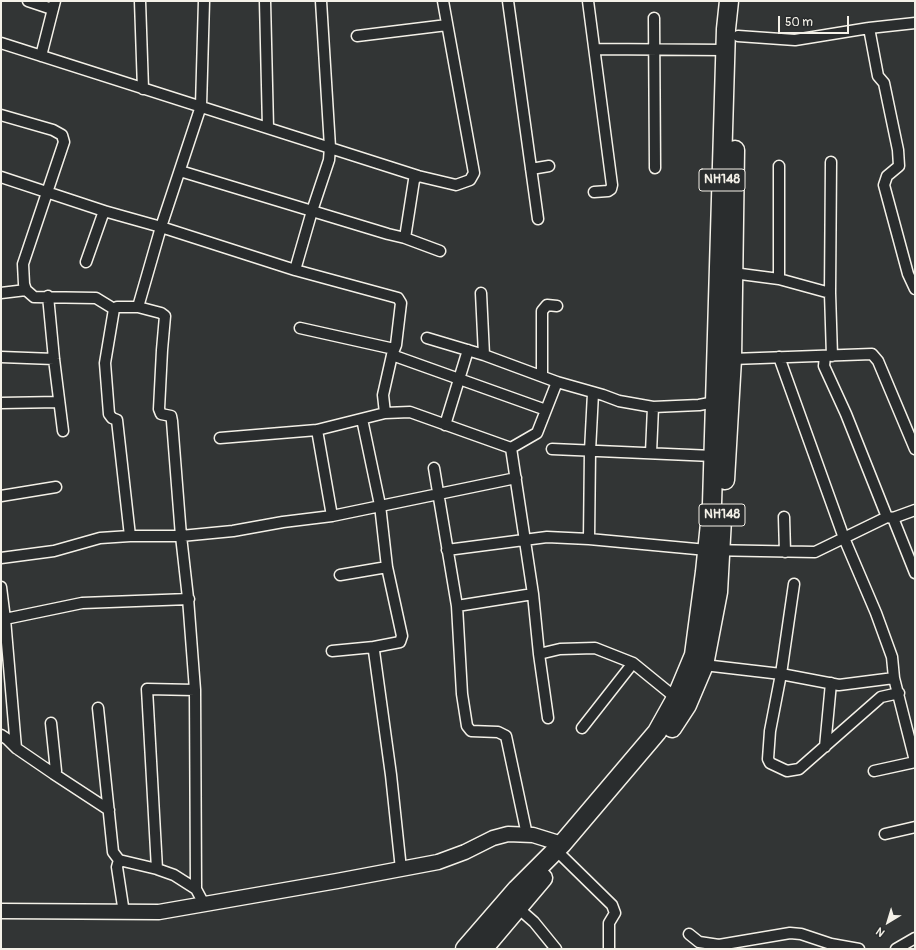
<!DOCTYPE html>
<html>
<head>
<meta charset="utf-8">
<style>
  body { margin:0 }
  #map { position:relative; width:916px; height:950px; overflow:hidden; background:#323535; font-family:Pangolin,sans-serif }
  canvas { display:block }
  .frame { position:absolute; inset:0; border:2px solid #f4f1e8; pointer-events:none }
  .north { position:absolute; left:868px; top:902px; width:40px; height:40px; -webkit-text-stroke:3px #2a2d2e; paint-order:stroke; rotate:218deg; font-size:11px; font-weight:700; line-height:16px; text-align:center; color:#f4f1e8 }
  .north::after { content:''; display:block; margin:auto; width:14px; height:18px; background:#f4f1e8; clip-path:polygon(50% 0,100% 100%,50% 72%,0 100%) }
  .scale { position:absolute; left:778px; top:16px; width:71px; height:18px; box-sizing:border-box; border:2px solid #f4f1e8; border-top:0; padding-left:5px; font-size:12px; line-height:14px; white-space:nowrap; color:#f4f1e8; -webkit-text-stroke:3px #2a2d2e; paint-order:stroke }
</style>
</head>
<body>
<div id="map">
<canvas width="916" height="950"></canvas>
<div class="frame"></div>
<div class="north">N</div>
<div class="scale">50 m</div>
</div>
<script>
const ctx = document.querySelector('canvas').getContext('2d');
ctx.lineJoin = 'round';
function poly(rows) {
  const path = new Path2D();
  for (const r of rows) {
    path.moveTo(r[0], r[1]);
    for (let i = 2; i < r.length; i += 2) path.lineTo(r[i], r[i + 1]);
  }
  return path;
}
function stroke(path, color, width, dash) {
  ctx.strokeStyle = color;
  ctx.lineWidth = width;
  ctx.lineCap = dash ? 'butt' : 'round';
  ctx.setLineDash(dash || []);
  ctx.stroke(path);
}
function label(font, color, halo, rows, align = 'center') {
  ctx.font = font + ' Pangolin,sans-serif';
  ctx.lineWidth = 3;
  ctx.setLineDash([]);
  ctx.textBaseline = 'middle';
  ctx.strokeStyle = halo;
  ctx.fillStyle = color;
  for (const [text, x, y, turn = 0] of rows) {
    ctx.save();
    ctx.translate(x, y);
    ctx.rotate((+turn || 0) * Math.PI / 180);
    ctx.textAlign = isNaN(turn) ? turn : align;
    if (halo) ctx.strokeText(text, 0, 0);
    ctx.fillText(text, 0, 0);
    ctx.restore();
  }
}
const street = poly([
  [28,1,52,9],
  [140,1,143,89],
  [265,1,268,128],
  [321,1,330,147,329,160,312,211,295,270,398,298,401,303,396,345,392,355,383,395,385,413],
  [508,1,538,219],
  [588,1,612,185,611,189,608,191,594,192],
  [654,18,655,168],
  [869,28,878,76,884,83,898,150,899,166,887,176,884,185,908,274,915,289],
  [357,36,447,25],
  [738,36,795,40,869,28,915,23],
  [1,43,418,176,456,185,470,180,474,173,443,1],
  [595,49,725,50],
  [41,56,55,1],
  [1,115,53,130,62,135,64,142,23,264,24,284,26,290,34,297,96,298,114,309],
  [831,162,830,293,832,356],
  [779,166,779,279],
  [531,169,549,166],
  [180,171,388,234,405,238],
  [418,176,414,180,405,238,440,251],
  [1,177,104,211,161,227,295,270],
  [86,262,104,211],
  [733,273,779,279,830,293],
  [1,293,26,290],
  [481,293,484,355],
  [48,296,54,359,63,431],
  [138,307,161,227,201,106,204,1],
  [300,328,394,349],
  [427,338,484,355,557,382,603,395,619,401,653,407,699,405,715,402],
  [392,355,546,410],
  [825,356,824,366,846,414,887,517],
  [1,357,54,359],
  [779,357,844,538,876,613,892,657,894,678,915,761],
  [732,359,872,354,878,361,915,449],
  [542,376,542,311,547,305,557,306],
  [1,403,59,402],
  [362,419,380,505,387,567,402,636,400,642,374,647,374,651,391,775,401,869],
  [445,425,468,350],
  [317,430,332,516],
  [220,438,317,430,385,413,410,412,511,448],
  [552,449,713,456],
  [651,453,653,407],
  [434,468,457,606,462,694,467,726,471,731,498,732,506,736,527,835],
  [1,496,56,487],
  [784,517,785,552],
  [893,518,915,573],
  [130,536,117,420,112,418,109,414,105,363,114,309,117,307,138,307,161,313,165,316,162,350,159,409,161,414,171,416,172,421,181,536,188,598,195,690,196,889,204,904],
  [589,539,590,451,593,393],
  [447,550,547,537,589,539,707,550,815,552,887,517,893,518,915,510],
  [1,558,54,551,100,538,130,536,181,536,233,531,283,522,332,516,516,478],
  [340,575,387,567],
  [794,584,781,674,770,731,768,759,770,763,787,771,799,769,881,697,899,693],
  [1,587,5,619,16,748],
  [457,606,533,594],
  [5,619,82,603,189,599],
  [332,651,374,647],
  [539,654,560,649,595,648,633,663,676,698],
  [704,665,781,674,839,685,894,678],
  [98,708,113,852,119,860],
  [548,718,539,654,533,594,511,448,537,433,557,382],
  [582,728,633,663],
  [1,735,7,739,16,748,54,774,56,771,51,723],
  [825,747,831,683],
  [874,771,915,762],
  [54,774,109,810],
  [885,834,915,827],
  [562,856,612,905,615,913,609,923,609,949],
  [157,869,147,689,195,690],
  [518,908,534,922,556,949],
  [124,913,117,867,119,860,157,869,174,875,196,889],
  [689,934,699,942,719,945,790,933,801,934,831,944,859,949],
  [896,949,915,938]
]);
const secondary = poly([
  [1,911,159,912,337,881,438,862,465,852,493,838,508,834,533,835,562,844]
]);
const highway = poly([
  [725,480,732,359,735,150],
  [672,728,687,705,704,665,718,592,722,519],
  [465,949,517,889,562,844,657,732,676,698,694,655,705,572,712,504,726,29,729,1],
  [483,949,543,878]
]);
stroke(street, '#f4f1e8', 13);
stroke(secondary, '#f4f1e8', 17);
stroke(highway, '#f4f1e8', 21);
stroke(street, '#2a2d2e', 10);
stroke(secondary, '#2a2d2e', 14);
stroke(highway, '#2a2d2e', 18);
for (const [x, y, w] of [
  [722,180,46],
  [722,515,46]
]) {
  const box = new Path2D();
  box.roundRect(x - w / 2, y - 11, w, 22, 3);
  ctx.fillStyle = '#2a2d2e';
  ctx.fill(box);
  stroke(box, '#f4f1e8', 1);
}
label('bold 13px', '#f4f1e8', null, [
  ["NH148",722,180],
  ["NH148",722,515]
]);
</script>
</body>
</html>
